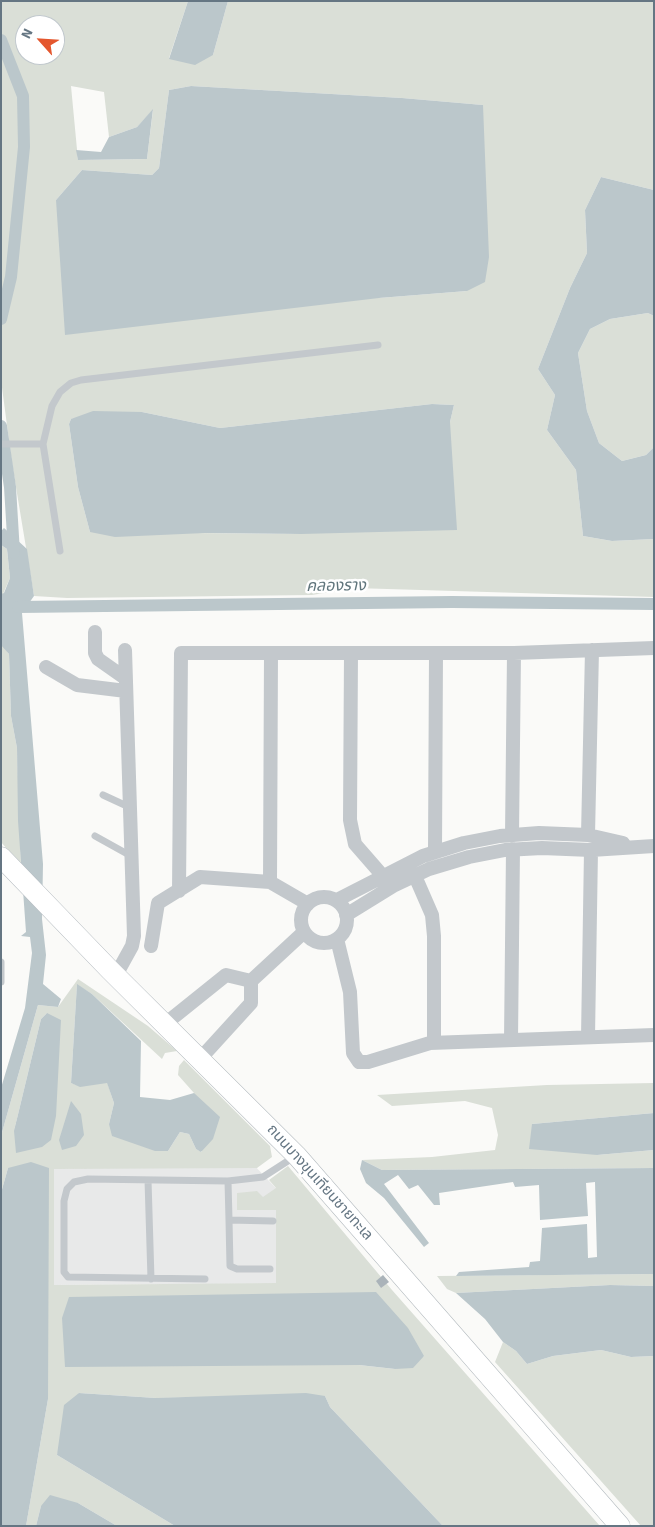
<!DOCTYPE html>
<html>
<head>
<meta charset="utf-8">
<style>
  body { margin:0 }
  #map { position:relative; width:655px; height:1527px; overflow:hidden; background:#fafaf8; font-family:"Source Sans 3",sans-serif }
  canvas { display:block }
  .frame { position:absolute; inset:0; border:2px solid #657683; pointer-events:none }
  .north { position:absolute; left:15px; top:15px; width:50px; height:50px; box-sizing:border-box; background:#fff; border:1px solid #c1c8cd; border-radius:50%; rotate:296deg; font-size:14px; font-weight:700; line-height:20px; text-align:center; color:#657683 }
  .north::after { content:''; display:block; margin:auto; width:18px; height:22px; background:#e4572e; clip-path:polygon(50% 0,100% 100%,50% 72%,0 100%) }
</style>
</head>
<body>
<div id="map">
<canvas width="655" height="1527"></canvas>
<div class="frame"></div>
<div class="north">N</div>
</div>
<script>
const ctx = document.querySelector('canvas').getContext('2d');
ctx.lineJoin = 'round';
function fillPath(path, color) {
  ctx.fillStyle = color;
  ctx.fill(path, 'evenodd');
}
function poly(rows) {
  const path = new Path2D();
  for (const r of rows) {
    if (r.length === 3) {
      path.moveTo(r[0] + r[2], r[1]);
      path.arc(r[0], r[1], r[2], 0, 2 * Math.PI);
      continue;
    }
    path.moveTo(r[0], r[1]);
    for (let i = 2; i < r.length; i += 2) path.lineTo(r[i], r[i + 1]);
  }
  return path;
}
function stroke(path, color, width, dash) {
  ctx.strokeStyle = color;
  ctx.lineWidth = width;
  ctx.lineCap = dash ? 'butt' : 'round';
  ctx.setLineDash(dash || []);
  ctx.stroke(path);
}
function label(font, color, halo, rows, align = 'center') {
  ctx.font = font + ' "Source Sans 3","Noto Sans Thai",sans-serif';
  ctx.lineWidth = 5;
  ctx.setLineDash([]);
  ctx.textBaseline = 'middle';
  ctx.strokeStyle = halo;
  ctx.fillStyle = color;
  for (const [text, x, y, turn = 0] of rows) {
    ctx.save();
    ctx.translate(x, y);
    ctx.rotate((+turn || 0) * Math.PI / 180);
    ctx.textAlign = isNaN(turn) ? turn : align;
    if (halo) ctx.strokeText(text, 0, 0);
    ctx.fillText(text, 0, 0);
    ctx.restore();
  }
}
fillPath(poly([
  [252,1163,366,1283,54,1285,54,1169]
]), '#e8e9e9');
fillPath(poly([
  [1,1,188,1,169,58,213,55,228,1,654,1,654,190,601,177,585,210,587,253,570,288,538,369,555,395,547,430,576,470,583,536,612,541,654,539,654,597,354,588,312,595,67,598,34,596,12,463,1,380],
  [25,25,55,25,55,55,25,55],
  [71,86,104,92,109,137,137,127,153,110,147,159,78,160],
  [191,86,402,98,483,105,467,291,379,298,56,200,82,170,152,175,159,168,169,90],
  [432,404,454,405,450,422,301,534,90,532,78,487,69,424,71,419,142,412,220,428],
  [648,313,654,316,654,447,646,455,622,461,599,443,587,411,578,353,590,329,610,319],
  [1,545,7,549,10,578,3,594,1,594],
  [2,644,9,654,11,716,17,748,21,865,1,842],
  [78,979,148,1026,177,1051,165,1053,162,1059,92,994,77,985,71,1083,80,1086,107,1082,114,1103,109,1124,168,1151,180,1132,189,1134,196,1149,202,1152,194,1093,178,1075,179,1066,184,1060,270,1146,272,1157,257,1168,54,1169,54,1285,276,1283,276,1210,237,1210,237,1193,257,1191,263,1197,276,1188,269,1180,288,1166,392,1290,600,1526,443,1526,330,1407,325,1396,156,1398,79,1393,57,1455,175,1526,117,1526,78,1503,41,1506,36,1526,26,1526,48,1399,8,1168,1,1193,1,1136,38,1005,58,1007],
  [47,1013,14,1131,41,1019],
  [424,1356,395,1369,359,1365],
  [654,1083,654,1113,532,1124,597,1155,654,1150,654,1168,382,1170,362,1160,432,1157,495,1150,498,1135,492,1108,465,1101,392,1106,377,1095,547,1085],
  [654,1274,654,1286,610,1285,456,1293,447,1289,437,1276],
  [503,1342,516,1351,527,1364,553,1356,601,1350,631,1357,654,1356,654,1526,641,1526,495,1362]
]), '#dadfd7');
fillPath(poly([
  [188,1,228,1,213,55,195,65,169,59],
  [191,86,402,98,483,105,489,257,485,282,467,291,379,298,65,335,56,200,82,170,152,175,159,168,169,90],
  [153,109,147,159,78,160,76,150,101,152,109,137,137,127],
  [601,177,654,190,654,316,648,313,610,319,590,329,578,353,587,411,599,443,622,461,646,455,654,447,654,539,612,541,583,536,576,470,547,430,555,395,538,369,570,288,587,253,585,210],
  [432,404,454,405,450,422,457,530,301,534,205,533,115,537,90,532,78,487,69,424,71,419,93,411,142,412,220,428],
  [4,528,27,549,34,596,22,613,43,864,42,919,46,955,43,984,61,999,58,1007,38,1005,1,1136,1,1088,25,1008,32,953,30,937,21,936,26,932,18,821,17,748,11,716,9,654,1,645,1,594,4,593,10,578,7,549,1,545,1,531],
  [77,984,92,994,141,1041,140,1097,170,1100,194,1093,220,1117,213,1139,201,1152,196,1149,189,1134,180,1132,168,1151,155,1151,112,1136,109,1124,114,1103,107,1083,80,1087,71,1083],
  [47,1013,61,1020,56,1116,51,1140,42,1147,16,1153,14,1131,41,1019],
  [71,1101,81,1114,84,1135,76,1146,62,1150,59,1140],
  [654,1113,654,1150,597,1155,529,1149,532,1124],
  [362,1160,382,1170,654,1168,654,1274,456,1276,459,1272,529,1267,530,1262,540,1261,542,1228,587,1224,588,1258,597,1257,595,1182,586,1183,588,1216,540,1220,539,1185,515,1187,513,1182,439,1193,440,1205,434,1205,418,1185,409,1189,398,1175,384,1184,429,1243,424,1247,384,1198,366,1183,360,1169],
  [31,1162,49,1168,48,1399,26,1526,1,1526,1,1193,8,1168],
  [610,1285,654,1286,654,1356,631,1357,601,1350,553,1356,527,1364,516,1351,503,1342,485,1319,456,1293],
  [376,1292,408,1328,424,1356,413,1368,395,1369,359,1365,65,1367,62,1318,69,1297],
  [79,1393,156,1398,306,1393,325,1396,330,1407,443,1526,175,1526,57,1455,64,1405],
  [50,1495,78,1503,117,1526,36,1526,41,1506]
]), '#bbc7cb');
stroke(poly([
  [1,40,23,96,24,147,11,277,1,319],
  [1,426,10,487,14,553],
  [18,607,452,602,654,604]
]), '#bbc7cb', 12);
fillPath(poly([
  [383,1275,389,1282,381,1288,376,1281]
]), '#aab3b9');
const secondary = poly([
  [1,857,110,970,297,1156,620,1526]
]);
stroke(secondary, '#b3babf', 21);
stroke(poly([
  [1,444,43,444,52,406,60,392,71,383,81,380,378,345],
  [43,444,60,551],
  [103,795,129,807],
  [95,836,131,856],
  [1,962,1,982],
  [148,1180,151,1279],
  [228,1181,229,1220,273,1221],
  [229,1220,230,1266,237,1269,270,1269],
  [205,1279,68,1277,64,1272,64,1201,67,1189,74,1182,88,1179,228,1181,263,1177,294,1157]
]), '#c3c8cc', 7);
stroke(poly([
  [95,632,95,653,98,659,125,678],
  [351,653,350,820,355,844,382,875],
  [46,667,77,685,126,691],
  [512,835,514,653,654,648],
  [588,835,592,650],
  [435,852,436,653],
  [415,876,432,915,434,936,434,1043],
  [270,882,271,653],
  [179,891,181,653,514,653],
  [324,920,23],
  [337,900,423,856,464,843,500,836,539,833,588,835,623,843],
  [346,915,393,886,429,869,469,857,505,850,542,848,591,850,654,846],
  [337,939,350,992,353,1053,359,1062,368,1062,430,1043,654,1035],
  [151,946,158,903,200,877,270,882,308,904],
  [116,975,132,946,134,936,125,650],
  [165,1024,226,975,251,981],
  [588,1037,591,850],
  [511,1040,513,849],
  [200,1059,251,1003,251,981,304,932]
]), '#c3c8cc', 14);
stroke(secondary, '#fff', 20);
label('15px', '#657683', '#fff', [
  ["ถนนบางขุนเทียนชายทะเล",319,1183,48]
]);
label('italic 16px', '#60757c', '#fff', [
  ["คลองราง",336,587,-1]
]);
</script>
</body>
</html>
